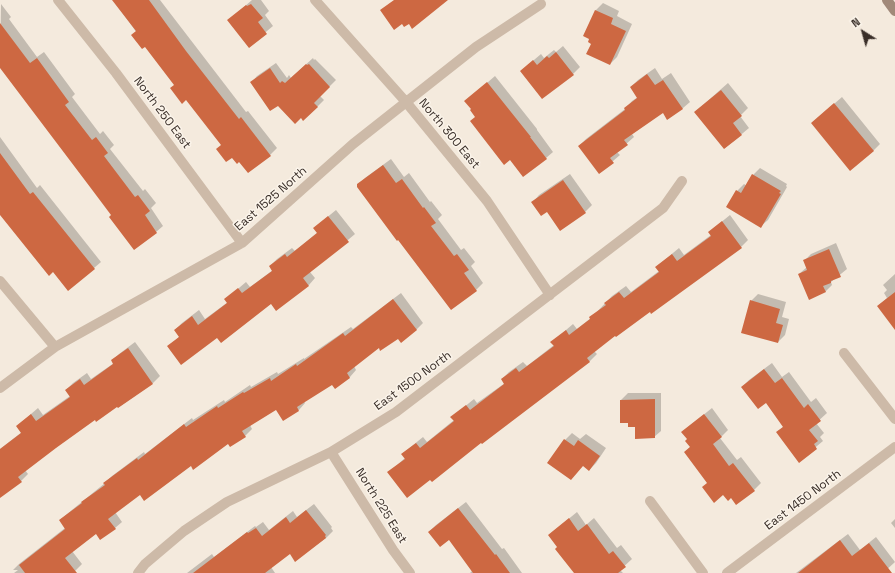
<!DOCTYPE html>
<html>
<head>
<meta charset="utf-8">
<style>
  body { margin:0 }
  #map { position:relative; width:895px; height:573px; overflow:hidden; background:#f4eadd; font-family:"Space Grotesk",sans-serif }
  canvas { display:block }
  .north { position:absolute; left:843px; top:12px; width:40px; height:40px; -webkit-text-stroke:3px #fbf4ea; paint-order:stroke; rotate:323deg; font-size:11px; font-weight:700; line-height:16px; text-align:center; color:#392e28 }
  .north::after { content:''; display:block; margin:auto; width:14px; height:18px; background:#392e28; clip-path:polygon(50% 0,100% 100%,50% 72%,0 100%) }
</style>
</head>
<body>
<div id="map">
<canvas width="895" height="573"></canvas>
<div class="north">N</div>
</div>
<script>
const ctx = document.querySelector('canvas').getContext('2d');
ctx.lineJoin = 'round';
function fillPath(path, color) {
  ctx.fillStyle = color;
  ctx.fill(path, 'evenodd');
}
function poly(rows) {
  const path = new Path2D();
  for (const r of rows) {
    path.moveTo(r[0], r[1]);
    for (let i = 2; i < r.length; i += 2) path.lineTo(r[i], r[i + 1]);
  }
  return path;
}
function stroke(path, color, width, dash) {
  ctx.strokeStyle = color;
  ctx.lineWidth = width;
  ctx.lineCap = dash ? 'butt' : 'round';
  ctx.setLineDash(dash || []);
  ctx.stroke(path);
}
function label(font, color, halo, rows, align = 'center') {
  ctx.font = font + ' "Space Grotesk",sans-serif';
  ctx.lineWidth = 3;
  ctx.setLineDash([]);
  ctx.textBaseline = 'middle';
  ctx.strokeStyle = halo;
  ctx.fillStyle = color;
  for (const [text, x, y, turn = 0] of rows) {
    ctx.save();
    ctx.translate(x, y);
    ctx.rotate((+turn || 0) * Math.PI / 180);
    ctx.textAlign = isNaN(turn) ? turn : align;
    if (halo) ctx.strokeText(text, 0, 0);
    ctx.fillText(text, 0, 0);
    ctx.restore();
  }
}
fillPath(poly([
  [113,0,160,0,246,112,248,111,277,148,270,155,239,161,222,145,175,85],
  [252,0,261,0,269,11,265,15,273,26,249,46,229,20],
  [603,3,619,11,617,16,632,24,617,57,610,64,592,43,591,38,584,35,596,10],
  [1,4,11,17,9,19,37,57,44,52,75,94,72,97,100,134,103,131,114,145,110,149,143,191,145,189,156,203,151,208,163,226,156,232,112,215,0,66],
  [563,46,580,67,573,74,521,71,541,54,544,58,554,50,556,52],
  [313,58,314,60,315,59,336,80,320,96,324,100,317,107,301,117,278,104,251,83,257,76,276,63,287,78,289,75,291,78],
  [655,68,662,79,671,73,690,102,683,108,668,119,663,112,632,134,634,137,617,152,620,155,599,173,579,146,586,139,625,109,632,101,638,97,631,87,638,80],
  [495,76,537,129,537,130,553,152,546,158,472,109,466,101],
  [728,83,748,108,740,116,749,128,725,148,695,112],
  [842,97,880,144,873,151,812,123],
  [0,137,37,188,40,185,101,262,94,268,53,271,0,213],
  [391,159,404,177,409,173,430,202,431,201,442,215,438,219,461,250,464,248,475,262,471,266,483,283,476,290,451,309,358,185,365,178],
  [760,168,787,184,786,186,787,187,768,220,761,226,737,191,744,184,747,186,753,175],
  [570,174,592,205,585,212,547,211,533,202,539,195],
  [336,210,355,234,310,272,315,278,309,285,276,310,271,303,217,337,169,346,180,336,175,330,182,323,199,310,205,319,228,302,226,299,246,282,250,287,273,270,270,266,277,259,292,248,295,251,318,232,314,228],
  [730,215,748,240,741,247,615,334,594,351,597,354,590,361,482,442,482,441,431,479,389,472,405,458,402,454,423,437,427,442,454,420,452,417,474,399,477,403,505,383,502,379,509,372,523,362,527,366,554,345,552,342,573,324,577,329,591,318,612,296,626,286,631,292,659,271,656,267,679,248,684,255,711,235,709,232],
  [836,243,847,269,831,282,832,285,825,292,799,274,807,267,804,261,811,254],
  [895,274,895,328,878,306,887,298,884,293,887,290,883,285],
  [401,293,423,323,416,330,379,347,354,366,356,370,350,377,335,388,332,384,304,401,305,403,299,410,276,408,250,425,252,429,245,436,228,442,140,494,115,512,122,522,115,528,96,533,72,551,82,564,73,573,14,573,18,570,13,570,19,564,65,528,60,520,67,514,105,483,112,476,144,452,145,454,192,418,193,420,224,400,225,402,250,385,251,387,277,372,278,374,304,358,304,359,351,327,353,329],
  [758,294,786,302,782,317,789,319,785,335,778,342,751,301],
  [135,342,160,376,153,383,119,407,117,405,95,418,25,470,28,474,21,481,0,493,0,449,22,432,17,426,38,408,43,415,70,396,66,390,73,383,87,373,91,379,114,363,112,361,119,354],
  [772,363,782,377,789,372,811,402,816,398,827,413,816,423,824,433,820,437,823,441,799,461,777,432,784,426,766,402,742,387,749,380],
  [628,393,661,393,661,431,654,437,636,426,621,400],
  [712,408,728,430,720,438,737,460,741,457,761,483,754,490,732,497,723,494,708,482,685,452,691,446,688,439,682,432],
  [572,433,580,439,586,434,606,448,596,463,589,470,583,465,549,462,565,440],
  [466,502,502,549,504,548,522,573,470,573,473,570,449,539,429,532,436,525],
  [314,504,332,527,331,528,333,531,326,538,296,560,290,553,271,567,275,573,187,573,212,554,214,557,255,526,256,527,263,522,269,530,293,511,297,517],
  [577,512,586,525,594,518,617,548,621,545,632,559,620,570,623,573,576,573,549,535],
  [895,519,895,528,891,523],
  [848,534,860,550,876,537,895,562,883,573,796,573]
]), '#0003');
fillPath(poly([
  [112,0,149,0,186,51,239,119,241,117,271,156,248,173,239,162,237,164,232,158,226,162,216,149,221,145,186,100,182,104,170,88,174,85,145,47,142,49,131,35,136,31],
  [394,0,448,0,412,29,409,24,404,27,402,24,394,30,380,10],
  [251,4,263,18,258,22,267,34,249,48,227,20,246,5,247,6],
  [595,10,613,18,611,24,626,31,610,65,586,54,591,44,588,42,589,39,583,36],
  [0,23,30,63,37,58,69,102,65,105,92,140,96,137,108,153,104,156,135,197,138,195,150,211,145,215,157,233,134,250,109,217,111,215,90,187,0,68],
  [556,52,574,75,542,99,520,71,533,60,537,65,547,56,549,58],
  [306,64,307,65,309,64,330,87,314,103,318,107,303,121,301,118,295,124,278,106,270,111,250,82,270,68,280,83,282,81,285,83],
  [647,74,655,85,663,80,683,109,667,120,663,113,624,140,628,145,610,158,614,163,599,174,578,146,625,110,624,108,637,98,630,87],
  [487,82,531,137,530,137,547,159,523,177,510,160,504,165,470,121,475,117,470,110,471,109,464,101],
  [721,90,742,116,733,123,742,135,724,149,694,112],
  [834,103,874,151,850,171,811,123],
  [0,153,30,194,33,192,95,269,68,291,53,272,49,276,0,215],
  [383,165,396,183,402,179,423,208,424,207,436,223,431,226,454,256,457,254,469,270,464,273,477,291,451,310,398,240,397,241,357,187,357,184],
  [752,174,781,191,779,193,781,194,761,228,726,207,736,190,741,193],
  [563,180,586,213,560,231,547,212,541,216,531,202],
  [328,216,349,242,303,278,309,286,276,311,271,304,221,343,217,338,181,365,167,346,179,337,174,330,192,316,198,325,227,303,224,299,238,288,242,293,272,271,269,266,285,254,287,257,317,233,313,228],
  [722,221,742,248,651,314,650,312,616,337,615,336,587,358,590,362,482,444,481,443,432,482,430,480,407,498,387,472,405,459,401,454,416,443,420,448,454,421,450,417,466,405,470,410,504,384,501,379,516,368,519,372,554,346,550,342,566,330,569,335,590,319,589,317,606,305,604,303,619,292,624,298,659,272,655,267,672,254,677,261,711,236,708,232],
  [829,249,841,277,831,281,831,283,823,286,826,292,809,300,798,274,807,270,803,260],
  [895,292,895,330,877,306],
  [393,299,417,330,401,343,398,339,380,351,379,348,347,373,350,378,335,389,332,385,297,407,299,411,283,421,276,410,242,431,246,437,230,447,228,444,193,470,191,466,144,501,140,495,108,519,116,529,100,540,96,534,65,558,77,573,25,573,19,565,65,529,59,520,82,503,81,502,105,485,103,483,137,458,138,460,184,424,186,427,217,406,218,408,243,392,244,393,270,378,271,381,296,364,297,366,343,333,345,336],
  [750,300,780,309,776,323,783,325,778,343,741,333],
  [128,348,153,384,118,408,117,407,96,422,95,420,56,448,18,477,22,482,0,498,0,449,21,433,16,426,31,414,36,421,70,397,65,390,80,379,84,385,113,364,111,360],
  [764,369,775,383,782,378,804,408,808,404,821,421,809,430,818,441,814,444,817,449,799,463,776,432,783,427,766,403,758,409,741,387],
  [655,399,655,438,635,439,635,427,628,427,628,423,620,423,620,400],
  [704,414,722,437,713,444,729,466,733,463,755,491,736,505,731,498,728,501,723,495,714,503,702,487,707,483,684,452,690,447,685,441,687,439,681,432],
  [564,439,574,446,578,440,600,456,589,471,583,466,571,480,547,463],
  [458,508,495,555,496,554,510,573,473,573,449,540,440,547,428,532],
  [306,510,326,535,325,536,326,538,295,562,290,554,265,573,193,573,247,532,248,533,256,528,262,536,286,517,290,523],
  [569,518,578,531,587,524,609,554,613,551,626,567,618,573,574,573,555,549,557,547,548,535],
  [840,540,852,556,869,543,892,573,798,573]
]), '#cd6842');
stroke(poly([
  [58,0,116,73,242,243],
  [315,0,406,102,487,201,550,295],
  [0,281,55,347],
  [844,353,895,419],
  [0,388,55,347,242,243,353,144,476,47,541,4],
  [331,452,393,550,410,573],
  [650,501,703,573],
  [138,573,145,564,184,531,227,502,331,452,396,412,663,208,682,181],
  [727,573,895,447]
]), '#cdbaa8', 10);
stroke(poly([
  [887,0,895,11]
]), '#a18979', 10);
label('12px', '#392e28', '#fbf4ea', [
  ["North 250 East",162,113,53],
  ["North 300 East",449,134,50],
  ["East 1525 North",271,199,-41],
  ["East 1500 North",413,381,-36],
  ["East 1450 North",803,500,-37],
  ["North 225 East",381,506,58]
]);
</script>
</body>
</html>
